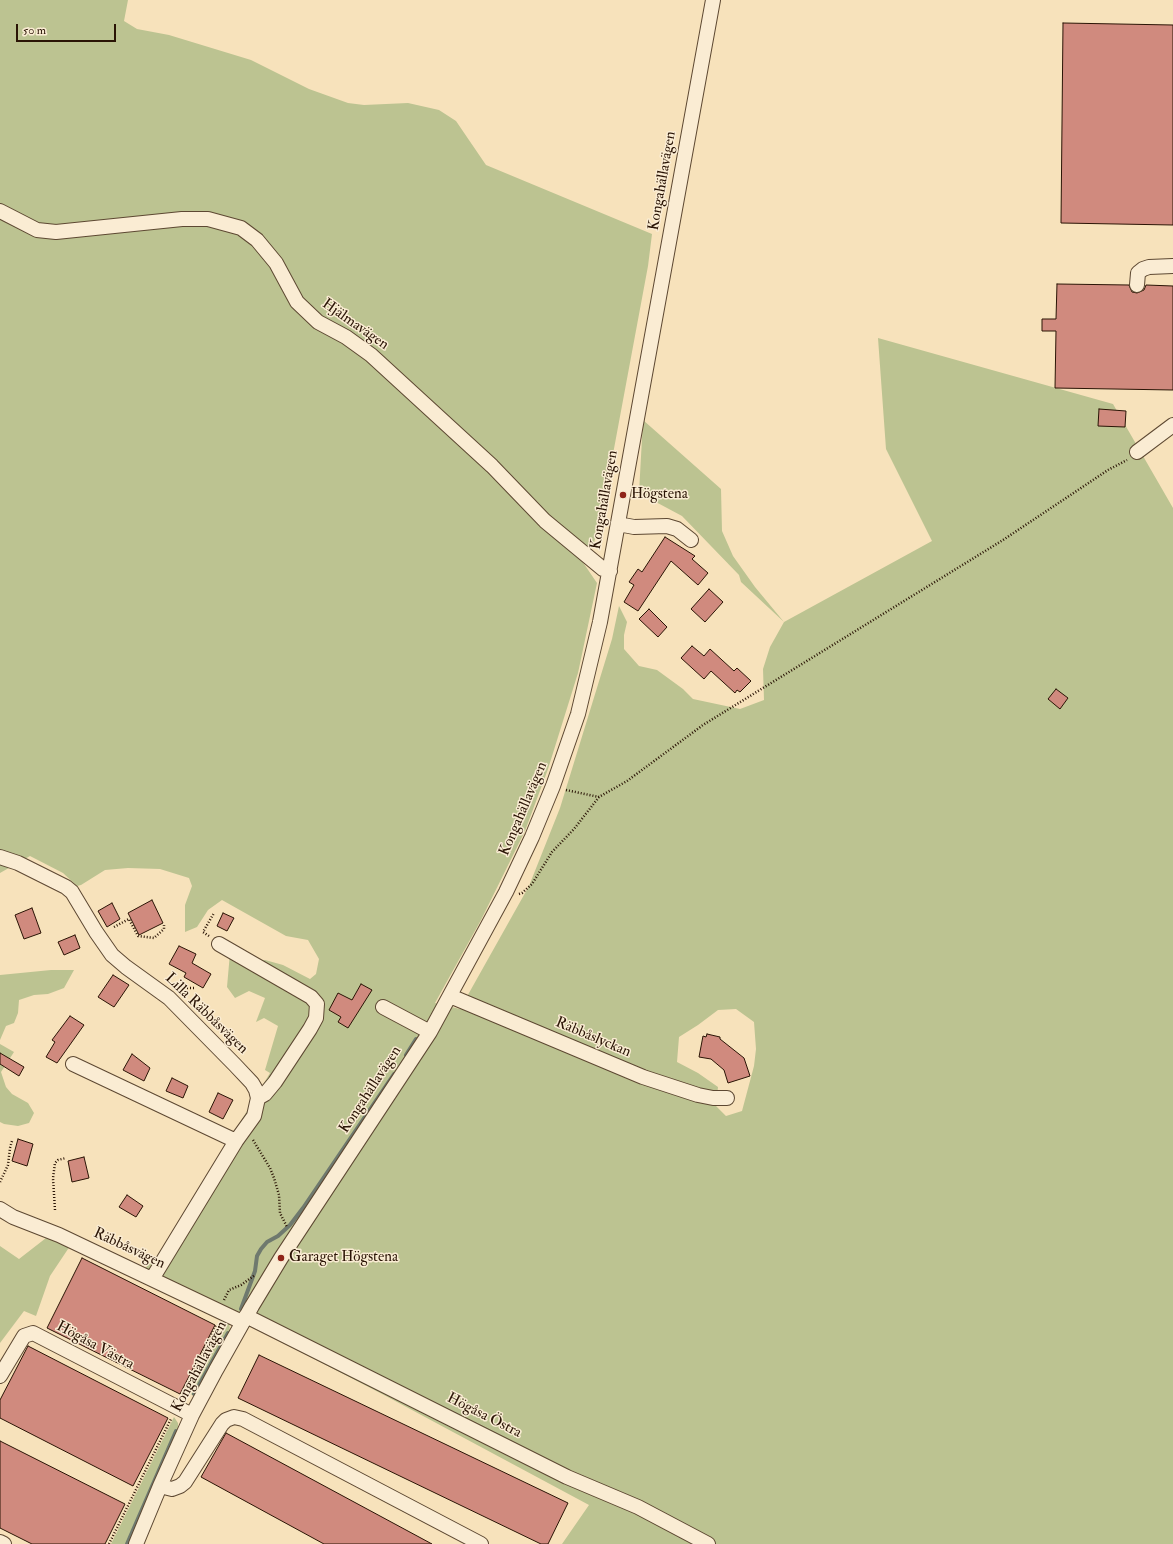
<!DOCTYPE html>
<html>
<head>
<meta charset="utf-8">
<style>
  body { margin:0 }
  #map { position:relative; width:1173px; height:1544px; overflow:hidden; background:#f7e2bb; font-family:"IM FELL Double Pica",serif }
  canvas { display:block }
  .scale { position:absolute; left:16px; top:24px; width:100px; height:18px; box-sizing:border-box; border:2px solid #2a1405; border-top:0; padding-left:5px; font-size:12px; line-height:14px; white-space:nowrap; color:#2a1405; -webkit-text-stroke:3px #faecd3; paint-order:stroke }
</style>
</head>
<body>
<div id="map">
<canvas width="1173" height="1544"></canvas>
<div class="scale">50 m</div>
</div>
<script>
const ctx = document.querySelector('canvas').getContext('2d');
ctx.lineJoin = 'round';
function fillPath(path, color) {
  ctx.fillStyle = color;
  ctx.fill(path, 'evenodd');
}
function poly(rows) {
  const path = new Path2D();
  for (const r of rows) {
    path.moveTo(r[0], r[1]);
    for (let i = 2; i < r.length; i += 2) path.lineTo(r[i], r[i + 1]);
  }
  return path;
}
function stroke(path, color, width, dash) {
  ctx.strokeStyle = color;
  ctx.lineWidth = width;
  ctx.lineCap = dash ? 'butt' : 'round';
  ctx.setLineDash(dash || []);
  ctx.stroke(path);
}
function label(font, color, halo, rows, align = 'center') {
  ctx.font = font + ' "IM FELL Double Pica",serif';
  ctx.lineWidth = 3;
  ctx.setLineDash([]);
  ctx.textBaseline = 'middle';
  ctx.strokeStyle = halo;
  ctx.fillStyle = color;
  for (const [text, x, y, turn = 0] of rows) {
    ctx.save();
    ctx.translate(x, y);
    ctx.rotate((+turn || 0) * Math.PI / 180);
    ctx.textAlign = isNaN(turn) ? turn : align;
    if (halo) ctx.strokeText(text, 0, 0);
    ctx.fillText(text, 0, 0);
    ctx.restore();
  }
}
fillPath(poly([
  [0,0,128,0,124,21,137,29,169,35,251,60,309,89,348,103,364,105,408,103,439,110,456,121,486,165,652,234,648,266,605,497,602,508,594,543,582,561,597,583,578,673,548,769,525,831,481,920,435,1003,460,1009,529,886,560,808,612,639,619,606,627,622,624,635,624,649,639,666,657,670,683,689,693,699,740,709,764,700,763,669,770,647,784,622,741,582,739,575,682,516,639,493,643,420,721,489,722,531,733,556,755,587,784,622,932,541,886,449,878,338,1113,404,1173,508,1173,1544,562,1544,589,1505,384,1395,268,1335,145,1268,161,1253,270,1073,265,1070,278,1026,264,1018,256,1022,265,998,249,991,235,998,227,987,230,953,256,961,265,960,283,965,310,979,316,974,319,959,308,940,286,936,222,900,208,910,197,927,185,932,185,905,192,886,189,878,160,869,128,868,105,870,81,885,77,886,63,873,30,856,0,873],
  [736,1009,754,1022,756,1049,754,1066,742,1111,726,1116,716,1106,718,1087,698,1073,677,1062,679,1037,698,1025,718,1010],
  [51,970,74,970,64,988,48,994,34,995,19,1000,18,1013,14,1023,6,1026,0,1040,0,975],
  [0,1044,14,1052,1,1072,6,1087,12,1094,28,1103,34,1113,29,1123,18,1126,4,1124,0,1122],
  [46,1238,70,1246,50,1276,36,1316,24,1311,0,1343,0,1246,19,1259],
  [224,1316,229,1321,230,1331,196,1394,187,1395,185,1394],
  [174,1417,178,1423,178,1429,153,1484,129,1544,111,1544]
]), '#bcc391');
stroke(poly([
  [406,1055,416,1039],
  [241,1309,255,1271,257,1256,261,1249,267,1242,278,1236,290,1225,303,1208,394,1074],
  [194,1394,228,1333],
  [127,1544,176,1431]
]), '#6f796e', 4);
const building = poly([
  [1063,23,1173,25,1173,225,1061,223,1063,23],
  [1057,284,1129,285,1132,292,1137,293,1144,290,1146,285,1173,286,1173,390,1055,388,1056,331,1042,331,1042,319,1056,319,1057,284],
  [1099,409,1126,411,1125,427,1098,426,1099,409],
  [665,537,695,556,692,559,708,573,698,585,671,561,638,611,624,602,634,585,629,582,638,569,642,572,665,537],
  [709,589,723,602,705,622,691,609,709,589],
  [649,609,667,627,658,637,639,619,649,609],
  [692,646,704,656,710,649,734,671,737,668,751,681,740,692,737,690,735,693,711,671,704,679,681,658,692,646],
  [1056,689,1068,698,1060,709,1048,699,1056,689],
  [152,900,163,923,139,935,128,913,152,900],
  [112,903,120,919,107,927,98,911,112,903],
  [32,908,41,933,24,939,15,915,32,908],
  [223,913,234,918,227,931,217,926,223,913],
  [75,935,80,948,64,955,58,942,75,935],
  [179,946,196,954,192,963,211,974,203,988,184,977,186,973,169,964,179,946],
  [113,975,129,985,114,1007,98,997,113,975],
  [361,984,372,990,348,1028,338,1022,341,1017,329,1010,338,993,352,1000,361,984],
  [70,1016,84,1025,57,1063,46,1057,55,1042,52,1040,70,1016],
  [707,1034,720,1037,720,1039,744,1058,750,1076,728,1083,724,1070,711,1059,699,1057,703,1036,706,1037,707,1034],
  [0,1053,24,1067,19,1076,0,1064,0,1053],
  [132,1054,150,1068,144,1081,123,1070,132,1054],
  [172,1078,188,1086,183,1098,166,1091,172,1078],
  [218,1093,233,1100,223,1119,209,1112,218,1093],
  [18,1139,33,1144,27,1166,12,1161,18,1139],
  [84,1157,89,1178,72,1182,68,1161,84,1157],
  [127,1195,143,1206,136,1217,119,1207,127,1195],
  [82,1258,215,1325,180,1394,47,1328,82,1258],
  [28,1346,168,1418,133,1486,0,1418,0,1400,28,1346],
  [259,1355,568,1503,548,1544,541,1544,238,1398,259,1355],
  [226,1433,432,1544,324,1544,201,1477,226,1433],
  [0,1441,125,1504,105,1544,32,1544,0,1528,0,1441]
]);
fillPath(building, '#d08a7e');
stroke(building, '#2a1405', 1);
const minor = poly([
  [0,211,37,230,56,232,182,219,208,219,241,228,257,240,276,263,297,302,318,322,346,337,371,355,492,466,545,521,603,569,610,571],
  [1137,285,1138,273,1143,269,1149,267,1173,266],
  [1137,452,1173,425],
  [618,524,634,527,667,526,677,529,691,540],
  [0,857,18,863,66,887,72,892,96,932,112,955,126,967,169,998,235,1065,252,1083,256,1090,258,1098,254,1116,236,1141,152,1279],
  [219,944,311,997,317,1004,316,1018,310,1029,275,1082,265,1094,258,1098],
  [450,996,643,1077,698,1095,713,1098,727,1098],
  [383,1007,430,1032],
  [73,1064,236,1141],
  [0,1209,13,1217,59,1235,242,1322],
  [246,1316,567,1477,638,1507,708,1544],
  [0,1376,24,1336,33,1333,192,1415],
  [160,1486,172,1489,180,1486,185,1482,222,1424,226,1420,234,1417,243,1419,481,1544],
  [0,1542,4,1544],
  [136,1544,160,1486,192,1415,216,1370,252,1306,281,1258,430,1032,506,892,532,837,553,786,578,714,600,622,713,0]
]);
stroke(minor, '#5d4832', 16);
stroke(poly([
  [566,790,599,797],
  [519,894,522,893,532,884,552,852,574,829,599,797,627,781,703,725,1003,540,1108,470,1127,460],
  [114,927,129,919,138,936,154,938,164,929,164,925],
  [209,936,203,932,214,913],
  [178,988,194,988],
  [253,1140,270,1168,274,1178,279,1195,280,1213,287,1227],
  [0,1182,8,1165,10,1148,12,1141],
  [55,1210,53,1178,55,1163,58,1160,66,1158],
  [224,1300,229,1290,241,1285,255,1275],
  [182,1397,217,1324],
  [109,1544,171,1419]
]), '#2a1405', 2.5, [1, 2]);
stroke(minor, '#faecd3', 14);
for (const [x, y, r, color] of [
  [623,495,4,"#8f2418"],
  [281,1258,4,"#8f2418"]
]) {
  const dot = new Path2D();
  dot.arc(x, y, r, 0, 2 * Math.PI);
  ctx.fillStyle = color;
  ctx.fill(dot);
  stroke(dot, '#faecd3', 1.5);
}
label('15px', '#2a1405', '#faecd3', [
  ["Kongahällavägen",663,181,-80],
  ["Hjälmavägen",355,325,35],
  ["Kongahällavägen",605,500,-80],
  ["Kongahällavägen",524,809,-67],
  ["Lilla Räbbåsvägen",206,1014,44],
  ["Räbbåslyckan",593,1038,23],
  ["Kongahällavägen",371,1090,-57],
  ["Räbbåsvägen",129,1249,25],
  ["Högåsa Västra",95,1346,28],
  ["Kongahällavägen",200,1367,-62],
  ["Högåsa Östra",484,1416,27]
]);
label('15px', '#2a1405', '#faecd3', [
  ["Högstena",631,495],
  ["Garaget Högstena",289,1258]
], 'left');
</script>
</body>
</html>
